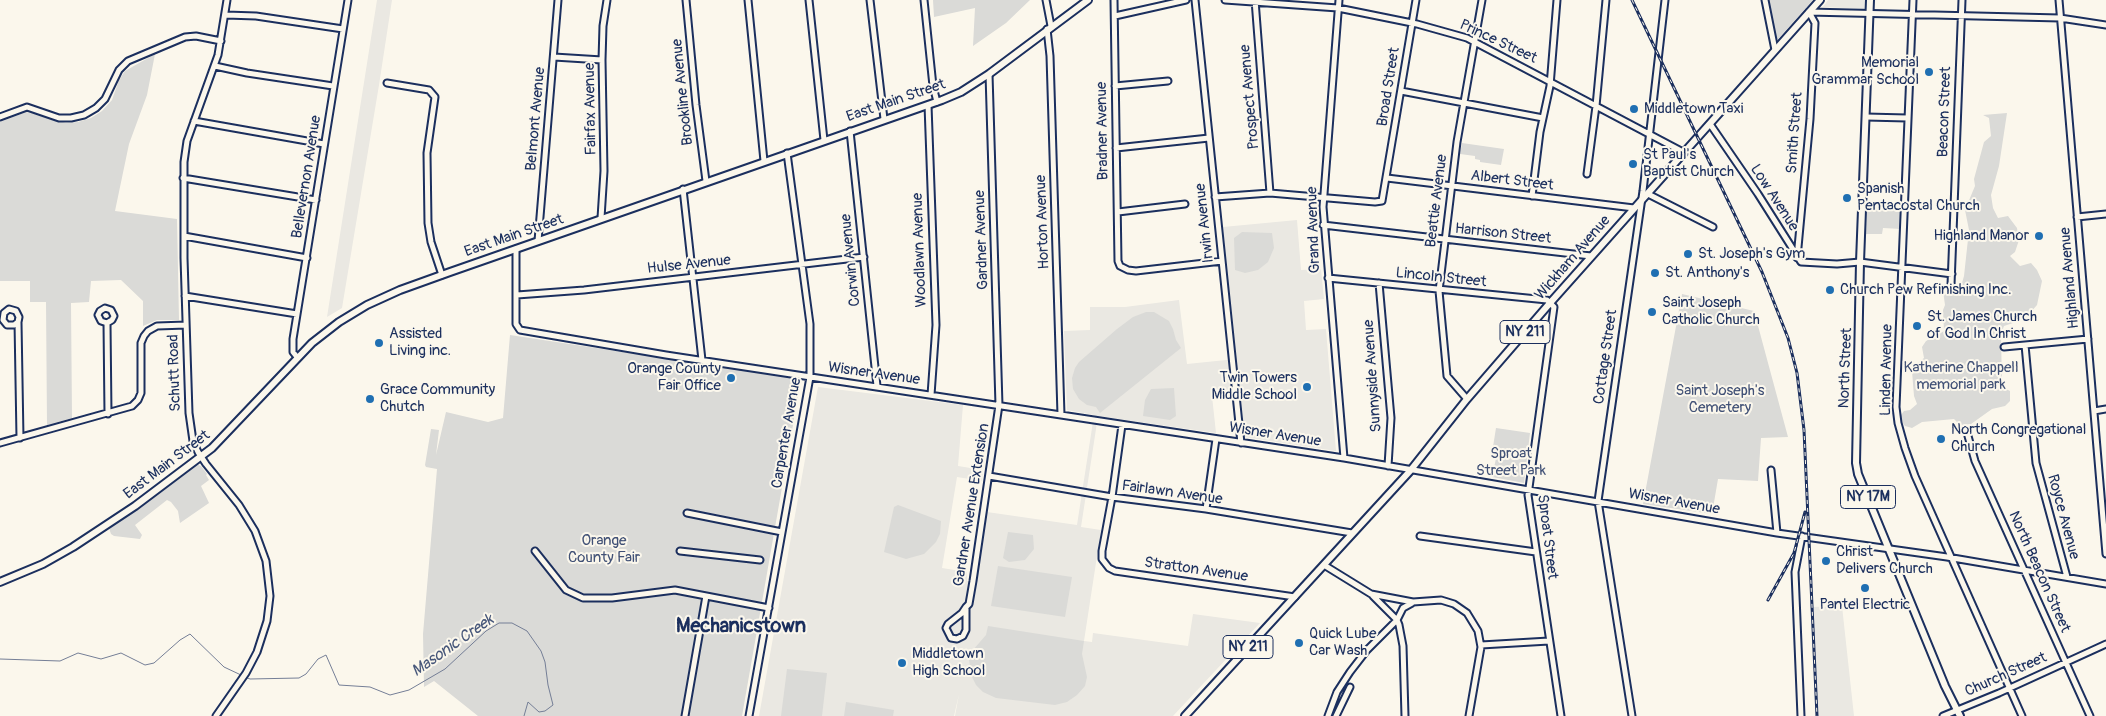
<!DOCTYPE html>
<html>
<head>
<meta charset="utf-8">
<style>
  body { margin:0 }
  canvas { display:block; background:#fbf7ec }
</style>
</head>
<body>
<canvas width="2106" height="716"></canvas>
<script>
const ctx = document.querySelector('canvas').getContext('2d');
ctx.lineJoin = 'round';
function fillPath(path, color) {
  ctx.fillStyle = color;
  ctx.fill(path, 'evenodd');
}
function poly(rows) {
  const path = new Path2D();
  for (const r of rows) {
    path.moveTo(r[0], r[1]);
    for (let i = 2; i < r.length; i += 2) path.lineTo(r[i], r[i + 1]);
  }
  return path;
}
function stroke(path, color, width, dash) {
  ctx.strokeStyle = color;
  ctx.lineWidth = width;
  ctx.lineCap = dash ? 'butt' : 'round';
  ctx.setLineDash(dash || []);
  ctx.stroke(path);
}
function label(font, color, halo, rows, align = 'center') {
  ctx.font = font + ' Pangolin,sans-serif';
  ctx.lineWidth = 4;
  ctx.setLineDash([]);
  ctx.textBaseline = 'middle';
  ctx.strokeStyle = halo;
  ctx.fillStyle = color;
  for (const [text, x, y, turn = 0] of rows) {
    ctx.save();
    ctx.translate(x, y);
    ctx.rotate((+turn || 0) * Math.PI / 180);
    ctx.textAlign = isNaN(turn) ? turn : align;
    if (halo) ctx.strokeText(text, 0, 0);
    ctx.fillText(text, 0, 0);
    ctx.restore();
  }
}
fillPath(poly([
  [377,0,392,0,379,85,342,308,327,317],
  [1828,0,1866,0,1865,9,1823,7],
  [1297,220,1301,270,1321,269,1324,299,1304,301,1306,330,1326,329,1336,451,1245,437,1240,391,1212,396,1216,433,1098,416,1081,527,1101,530,1084,641,1092,642,1093,633,1188,646,1193,614,1260,623,1173,716,955,716,959,694,954,716,759,716,818,387,963,405,958,466,983,470,982,481,957,477,942,568,967,572,967,581,976,582,987,512,1077,525,1094,415,1067,410,1064,331,1090,330,1090,307,1125,307,1179,300,1187,364,1236,359,1223,227],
  [1842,606,1854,716,1817,716,1812,607]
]), '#eae8e2');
fillPath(poly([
  [933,0,1030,0,1006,23,973,46,975,8,934,17],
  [1769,0,1813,0,1778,39,1775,38],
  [155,54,147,95,129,144,115,211,177,219,179,320,157,320,143,326,143,301,121,280,91,281,89,302,71,303,72,418,47,425,46,302,30,302,30,281,0,281,0,122,26,112,34,113,66,123,78,122,91,118,102,111,112,100,119,80,125,71],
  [2007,113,1999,166,1991,195,1993,208,1998,218,2008,216,2017,228,2019,240,2015,252,2010,256,2020,266,2031,263,2037,270,2042,281,2037,305,2030,313,2019,321,2004,326,2001,334,2002,387,2010,391,2010,401,2005,406,1992,409,1971,424,1960,425,1954,419,1922,422,1912,428,1905,426,1901,421,1901,415,1904,411,1910,410,1917,404,1914,396,1912,371,1915,365,1924,358,1922,347,1926,341,1944,331,1943,310,1945,305,1943,291,1962,283,1964,276,1969,230,1965,210,1975,186,1974,179,1984,142,1991,136,1989,118,1983,115],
  [1462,143,1504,149,1501,165,1480,162,1480,160,1475,159,1475,156,1460,154],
  [1867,208,1902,208,1901,229,1883,228,1882,234,1866,234],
  [1242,232,1272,233,1274,248,1268,262,1258,270,1245,273,1235,270,1234,238],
  [1682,294,1754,311,1788,437,1761,438,1758,481,1718,479,1712,514,1643,504],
  [1146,312,1154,312,1169,321,1173,329,1176,340,1181,348,1100,413,1096,407,1087,405,1079,399,1073,389,1072,378,1075,368,1079,362,1117,329,1133,317],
  [510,335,801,379,742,716,478,716,434,681,424,687,423,634,437,469,426,467,425,465,431,429,439,430,436,455,446,412,488,422,503,418],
  [1174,388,1176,416,1170,420,1143,416,1145,400,1151,389],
  [1496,428,1530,433,1524,483,1492,477,1498,449,1493,447],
  [196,464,201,466,207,474,206,475,209,480,201,486,209,503,180,523,178,511,171,502,167,500,135,525,142,535,140,539,114,536,111,534,109,528],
  [898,505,941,521,940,534,936,542,924,554,906,559,884,552,894,507],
  [1008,532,1033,535,1034,549,1025,560,1009,562,1003,558],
  [998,566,1072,577,1065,617,991,606],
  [988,626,1084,641,1082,654,1087,677,1085,686,1077,695,1067,702,1055,705,996,698,983,692,976,685,972,677,969,660,973,650,986,635],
  [787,669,827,673,822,716,781,716],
  [846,702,894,710,893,716,844,716]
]), '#dadad7');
stroke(poly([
  [0,659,60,661,78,653,101,659,121,653,145,665,154,663,180,640,190,634,224,667,241,675],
  [245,677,250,679,299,678,306,674,318,659,326,655,339,685,370,687,390,695,409,690,445,669,486,631,499,623,512,623,527,631,541,651,545,662,548,685,553,705,545,711,539,712,528,702,524,716]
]), '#747e96', 1);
const minor = poly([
  [686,0,696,105,706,181],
  [748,0,764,161],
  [809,0,824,140],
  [870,0,884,119],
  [924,0,933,86,937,102],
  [1046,0,1051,26],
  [1114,0,1118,261,1120,266,1128,270,1136,271,1222,261],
  [1195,0,1241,443],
  [1225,0,1338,8,1417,24,1467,38,1683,152],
  [1255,0,1270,193],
  [1339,0,1323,207,1344,458],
  [1765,0,1775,50],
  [1913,0,1896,407,1898,423,1905,448,1915,476,2022,716],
  [2059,0,2106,554],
  [226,15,256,16,343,29],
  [1115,16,1186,0],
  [1047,29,1050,56,1061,415],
  [554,57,602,60],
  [215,66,247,73,333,86],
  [387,83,429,90,435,97,427,153,428,223,431,242,442,275],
  [1115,86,1168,81],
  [1401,91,1543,118],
  [928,105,936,325,931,395],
  [0,117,27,107,59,118,71,118,84,115,96,108,105,99,119,70,128,61,185,37,196,36,221,41],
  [1866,117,1907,118],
  [194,121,324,144],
  [1710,124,1758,194,1801,262,1837,264,1860,262,1952,274],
  [850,131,877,386],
  [1116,148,1209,138],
  [1587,174,1596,106,1606,0],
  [183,178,316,200],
  [1387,178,1634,208],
  [683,189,702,360],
  [1648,194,1713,227],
  [1532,196,1540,132,1550,86,1557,0],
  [1215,197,1270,193,1375,202,1382,201,1416,0],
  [1118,212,1185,204],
  [2077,217,2106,214],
  [601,218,604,171,602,60,603,26,607,0],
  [1323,225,1591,256],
  [184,236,307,258],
  [538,241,558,0],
  [516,249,516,324,520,330,666,355,1344,458,1777,533,1947,557,2106,584],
  [1797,258,1810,119,1815,23,1809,12,2060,18,2106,25],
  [1328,278,1547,300,1554,307,1528,495,1561,716],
  [1379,283,1391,418,1388,466],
  [1951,285,1962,0],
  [517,295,584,290,864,257],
  [185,296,297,314],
  [18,322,19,317,16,311,9,309,4,313,3,320,7,325,14,325,18,322,20,438],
  [107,323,112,320,114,316,111,310,105,308,100,311,98,315,101,321,107,323,108,414],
  [2025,345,2036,463,2067,577],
  [2004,347,2088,339],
  [297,357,293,352,293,339,348,0],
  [1467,399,1447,376,1439,291,1457,142,1482,0],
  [2094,411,2106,409],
  [1122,425,1112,497,1102,551,1102,559,1109,568,1115,571,1295,597],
  [1968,436,1975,461,2090,716],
  [0,443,132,406,138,400,141,393,141,343,144,336,148,331,157,326,186,325],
  [1771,470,1777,533],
  [989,476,1112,497,1206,509,1352,533],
  [1206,509,1216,439],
  [687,513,782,532],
  [1420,536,1536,552],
  [535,551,566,590,583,598,612,598,675,590,769,608],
  [680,551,760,560],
  [1324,565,1371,594,1413,602,1441,600,1454,604,1467,613,1478,631,1481,647,1469,716],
  [1373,596,1397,620,1399,625,1403,646,1405,716],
  [966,607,966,630,963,636,957,639,951,638,946,628,948,624,962,613,966,607,969,604,973,581,999,405,989,74],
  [1481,645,1549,641],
  [216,716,246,673,257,652,267,621,270,596,266,561,255,531,239,505,206,464,198,452,193,441,189,413,184,258,184,162,187,141,218,55,227,0],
  [685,716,706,596],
  [749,716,810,377,810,324,787,153],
  [1328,716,1337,692,1350,672,1367,650,1397,620,1403,608,1412,603],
  [1336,716,1350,687],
  [1632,716,1598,501,1643,191,1665,0],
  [1801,716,1795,572,1802,536],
  [1943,716,1999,693,2106,644]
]);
const major = poly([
  [1870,0,1860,262,1856,463,1858,474,1945,686,1960,716],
  [0,582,43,564,73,547,135,506,212,448,312,343,339,322,367,305,400,290,450,272,942,100,961,92,989,74,1088,0],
  [1185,716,1410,471,1467,399,1550,303,1820,0]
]);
stroke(minor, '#1b2f5e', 9);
stroke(major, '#1b2f5e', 10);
stroke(minor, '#fbf7ec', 5);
stroke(major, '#fbf7ec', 6);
const rail = poly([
  [1632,0,1762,272,1788,338,1797,373,1804,430,1817,716],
  [1768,600,1794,553,1805,512]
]);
stroke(rail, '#1b2f5e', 3);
stroke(rail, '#fbf7ec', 1, [4]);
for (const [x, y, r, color] of [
  [1929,72,5,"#1f6fb2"],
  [1634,109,5,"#1f6fb2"],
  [1633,164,5,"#1f6fb2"],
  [1847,198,5,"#1f6fb2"],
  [2039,236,5,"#1f6fb2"],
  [1688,254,5,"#1f6fb2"],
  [1655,273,5,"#1f6fb2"],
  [1830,290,5,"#1f6fb2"],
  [1652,312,5,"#1f6fb2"],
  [1917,326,5,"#1f6fb2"],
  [379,343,5,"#1f6fb2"],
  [731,378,5,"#1f6fb2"],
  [1307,387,5,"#1f6fb2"],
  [370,399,5,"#1f6fb2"],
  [1941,439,5,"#1f6fb2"],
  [1826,561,5,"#1f6fb2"],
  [1865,588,5,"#1f6fb2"],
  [1299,643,5,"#1f6fb2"],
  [902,663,5,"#1f6fb2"]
]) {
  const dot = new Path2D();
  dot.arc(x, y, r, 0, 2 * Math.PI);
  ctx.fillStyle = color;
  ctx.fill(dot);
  stroke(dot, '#fbf7ec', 2);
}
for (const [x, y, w] of [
  [1525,332,50],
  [1868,497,55],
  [1248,647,50]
]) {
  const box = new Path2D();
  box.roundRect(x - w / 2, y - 11.5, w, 23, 4);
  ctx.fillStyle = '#fbf7ec';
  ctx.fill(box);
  stroke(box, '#1b2f5e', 1);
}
label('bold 14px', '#1b2f5e', null, [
  ["NY 211",1525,332],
  ["NY 17M",1868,497],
  ["NY 211",1248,647]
]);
label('15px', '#1b2f5e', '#fbf7ec', [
  ["Prince Street",1498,42,25],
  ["Broad Street",1389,87,-81],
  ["Brookline Avenue",683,92,-96],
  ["Prospect Avenue",1250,97,-95],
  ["East Main Street",896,101,-19],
  ["Fairfax Avenue",591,109,-91],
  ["Beacon Street",1945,112,-88],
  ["Belmont Avenue",536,119,-85],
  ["Bradner Avenue",1103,131,-91],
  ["Smith Street",1795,133,-86],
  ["Bellevernon Avenue",307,177,-81],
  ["Albert Street",1512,181,7],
  ["Low Avenue",1774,198,57],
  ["Beattie Avenue",1437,201,-83],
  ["Horton Avenue",1043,222,-92],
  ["Irwin Avenue",1205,223,-96],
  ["Grand Avenue",1314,230,-92],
  ["Harrison Street",1503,234,6],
  ["East Main Street",514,236,-19],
  ["Gardner Avenue",982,240,-92],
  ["Woodlawn Avenue",920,250,-92],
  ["Wickham Avenue",1573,258,-49],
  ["Corwin Avenue",851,260,-96],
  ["Hulse Avenue",689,265,-6],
  ["Lincoln Street",1441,278,6],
  ["Highland Avenue",2070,278,-95],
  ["Cottage Street",1606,357,-82],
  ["North Street",1846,368,-88],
  ["Linden Avenue",1887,370,-89],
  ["Schutt Road",175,373,-92],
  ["Wisner Avenue",874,374,8],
  ["Sunnyside Avenue",1373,376,-94],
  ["Carpenter Avenue",787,433,-80],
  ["Wisner Avenue",1275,435,9],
  ["East Main Street",167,465,-37],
  ["Fairlawn Avenue",1172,493,8],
  ["Wisner Avenue",1674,502,10],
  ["Gardner Avenue Extension",972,505,-81],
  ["Royce Avenue",2063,517,75],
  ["Sproat Street",1547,537,83],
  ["Stratton Avenue",1196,570,8],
  ["North Beacon Street",2039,572,66],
  ["Church Street",2006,675,-24]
]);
label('15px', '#1b2f5e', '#fbf7ec', [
  ["Memorial",1919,63,"right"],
  ["Grammar School",1919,80,"right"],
  ["Middletown Taxi",1644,109],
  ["St Paul's",1643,155],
  ["Baptist Church",1643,172],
  ["Spanish",1857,189],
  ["Pentacostal Church",1857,206],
  ["Highland Manor",2029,236,"right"],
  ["St. Joseph's Gym",1698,254],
  ["St. Anthony's",1665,273],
  ["Church Pew Refinishing Inc.",1840,290],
  ["Saint Joseph",1662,303],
  ["Catholic Church",1662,320],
  ["St. James Church",1927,317],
  ["of God In Christ",1927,334],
  ["Assisted",389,334],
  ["Living inc.",389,351],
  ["Orange County",721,369,"right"],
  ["Fair Office",721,386,"right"],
  ["Twin Towers",1297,378,"right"],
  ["Middle School",1297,395,"right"],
  ["Grace Community",380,390],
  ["Chutch",380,407],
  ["North Congregational",1951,430],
  ["Church",1951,447],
  ["Christ",1836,552],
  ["Delivers Church",1836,569],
  ["Pantel Electric",1865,605,"center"],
  ["Quick Lube",1309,634],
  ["Car Wash",1309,651],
  ["Middletown",912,654],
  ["High School",912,671]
], 'left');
label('15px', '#415176', '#fbf7ec', [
  ["Katherine Chappell",1961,368],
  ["memorial park",1961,385],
  ["Saint Joseph's",1720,391],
  ["Cemetery",1720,408],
  ["Sproat",1511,454],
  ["Street Park",1511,471],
  ["Orange",604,541],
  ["County Fair",604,558]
]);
label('italic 16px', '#47577a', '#fbf7ec', [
  ["Masonic Creek",453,646,-35]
]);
label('bold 20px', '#1b2f5e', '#fbf7ec', [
  ["Mechanicstown",741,627]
]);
</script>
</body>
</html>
